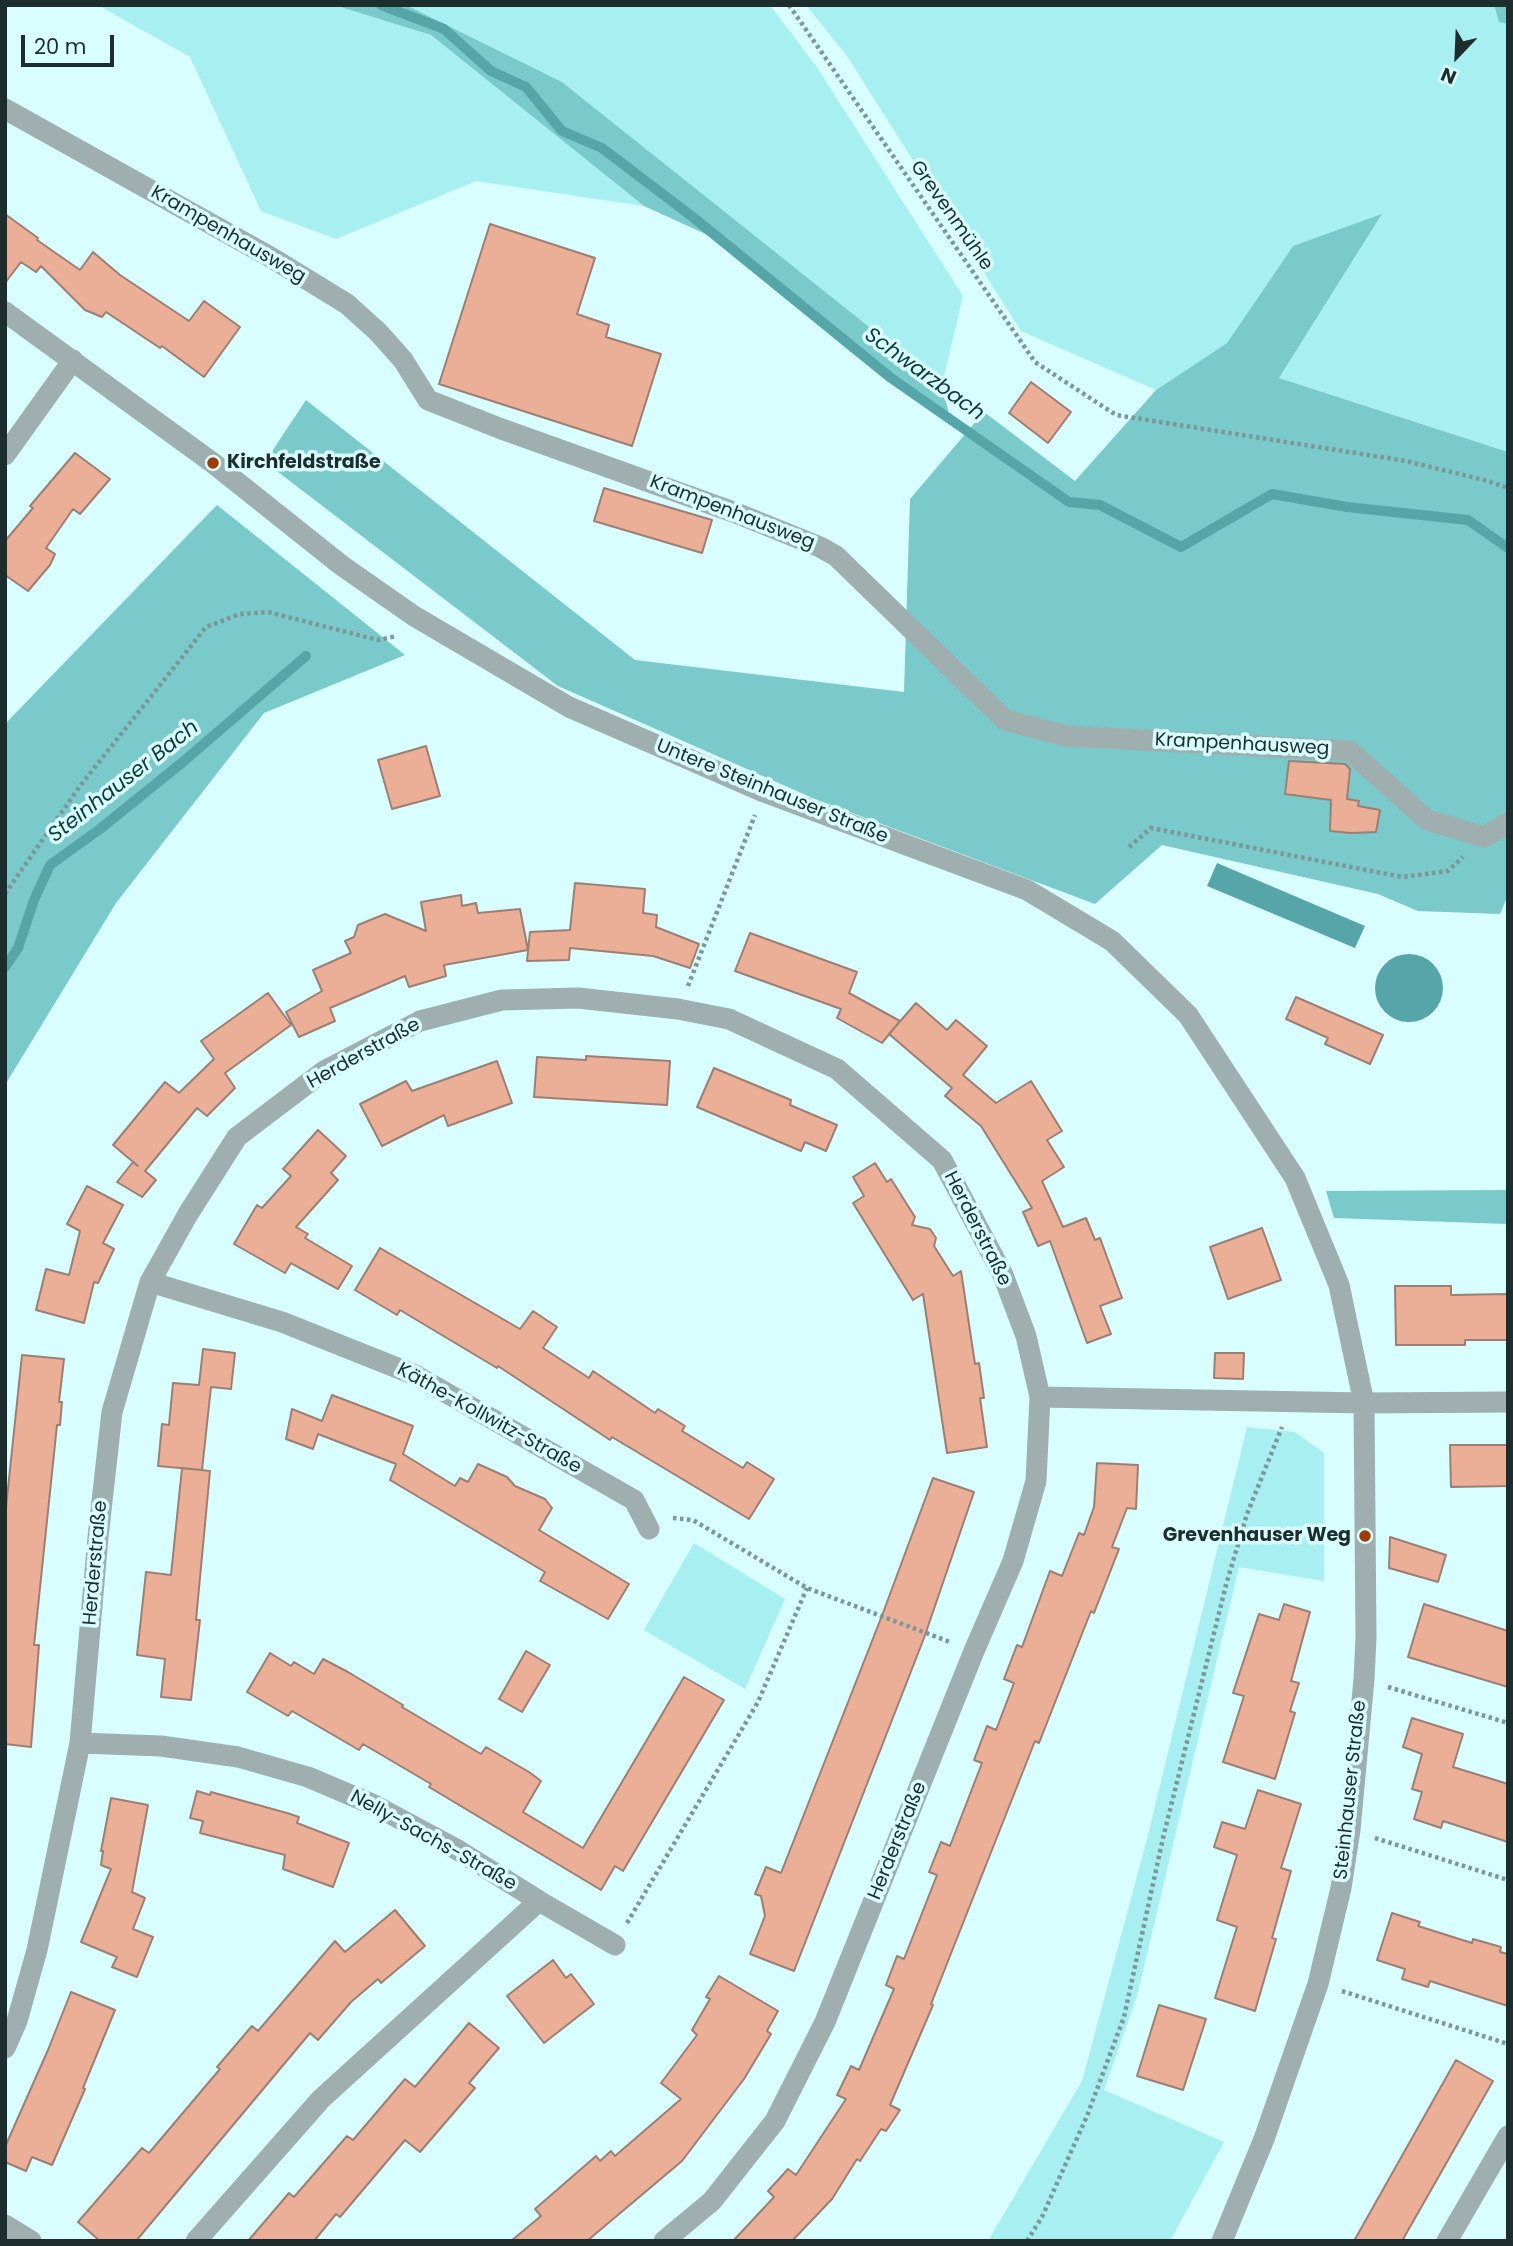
<!DOCTYPE html>
<html>
<head>
<meta charset="utf-8">
<style>
  body { margin:0 }
  #map { position:relative; width:1513px; height:2246px; overflow:hidden; background:#d8feff; font-family:Poppins,sans-serif }
  canvas { display:block }
  .frame { position:absolute; inset:0; border:7px solid #1d2c2c; pointer-events:none }
  .north { position:absolute; left:1422px; top:21px; width:70px; height:70px; -webkit-text-stroke:5px #d8feff; paint-order:stroke; rotate:203deg; font-size:19px; font-weight:700; line-height:28px; text-align:center; color:#1d2c2c }
  .north::after { content:''; display:block; margin:auto; width:24px; height:32px; background:#1d2c2c; clip-path:polygon(50% 0,100% 100%,50% 72%,0 100%) }
  .scale { position:absolute; left:21px; top:35px; width:93px; height:32px; box-sizing:border-box; border:4px solid #1d2c2c; border-top:0; padding-left:9px; font-size:21px; line-height:24px; white-space:nowrap; color:#1d2c2c; -webkit-text-stroke:5px #d8feff; paint-order:stroke }
</style>
</head>
<body>
<div id="map">
<canvas width="1513" height="2246"></canvas>
<div class="frame"></div>
<div class="north">N</div>
<div class="scale">20 m</div>
</div>
<script>
const ctx = document.querySelector('canvas').getContext('2d');
ctx.lineJoin = 'round';
function fillPath(path, color) {
  ctx.fillStyle = color;
  ctx.fill(path, 'evenodd');
}
function poly(rows) {
  const path = new Path2D();
  for (const r of rows) {
    if (r.length === 3) {
      path.moveTo(r[0] + r[2], r[1]);
      path.arc(r[0], r[1], r[2], 0, 2 * Math.PI);
      continue;
    }
    path.moveTo(r[0], r[1]);
    for (let i = 2; i < r.length; i += 2) path.lineTo(r[i], r[i + 1]);
  }
  return path;
}
function stroke(path, color, width, dash) {
  ctx.strokeStyle = color;
  ctx.lineWidth = width;
  ctx.lineCap = dash ? 'butt' : 'round';
  ctx.setLineDash(dash || []);
  ctx.stroke(path);
}
function label(font, color, halo, rows, align = 'center') {
  ctx.font = font + ' Poppins,sans-serif';
  ctx.lineWidth = 7;
  ctx.setLineDash([]);
  ctx.textBaseline = 'middle';
  ctx.strokeStyle = halo;
  ctx.fillStyle = color;
  for (const [text, x, y, turn = 0] of rows) {
    ctx.save();
    ctx.translate(x, y);
    ctx.rotate((+turn || 0) * Math.PI / 180);
    ctx.textAlign = isNaN(turn) ? turn : align;
    if (halo) ctx.strokeText(text, 0, 0);
    ctx.fillText(text, 0, 0);
    ctx.restore();
  }
}
fillPath(poly([
  [98,5,334,5,431,35,644,206,476,181,336,239,261,211,190,57],
  [406,5,770,5,816,66,963,296,942,385,562,82],
  [806,5,1494,5,1499,22,1508,24,1508,452,1279,378,1381,216,1293,246,1227,343,1156,390,1021,331,847,56],
  [1247,1427,1295,1432,1324,1453,1324,1581,1239,1567,1137,1996,1104,2090,1224,2142,1170,2241,988,2241,1082,2081,1147,1839],
  [694,1543,785,1599,745,1689,644,1630]
]), '#a8eff1');
fillPath(poly([
  [334,5,406,5,562,82,942,385,952,426,732,246,644,206,431,35],
  [1494,5,1508,5,1508,24,1499,22],
  [1382,214,1279,378,1508,452,1508,895,1500,914,1418,911,1378,894,1162,845,1095,904,815,799,558,686,265,462,306,400,635,660,904,692,910,499,984,412,1075,481,1156,390,1227,343,1293,246],
  [217,505,405,655,264,713,116,903,5,1085,5,724],
  [1508,1190,1508,1224,1334,1218,1326,1191]
]), '#7ac9cb');
fillPath(poly([
  [1217,863,1365,926,1355,948,1207,886],
  [1409,988,34]
]), '#56a5a8');
stroke(poly([
  [381,5,444,29,491,71,526,87,562,131,602,148,694,218,891,378,1069,502,1100,505,1181,547,1272,494,1347,507,1468,520,1508,548],
  [5,967,18,948,34,900,50,865,100,829,184,761,306,656]
]), '#56a5a8', 10);
const building = poly([
  [5,214,38,238,37,240,80,270,93,252,120,275,189,321,204,301,240,327,204,377,162,346,160,348,106,312,102,317,85,310,41,266,36,272,21,262,5,283,5,214],
  [490,224,595,258,577,314,609,325,606,337,661,354,632,446,439,384,490,224],
  [1031,382,1071,412,1048,443,1009,413,1031,382],
  [75,453,110,479,80,514,73,509,46,548,55,554,50,565,28,591,5,575,5,541,33,508,30,506,75,453],
  [604,488,712,520,702,553,594,521,604,488],
  [426,746,440,796,392,809,378,760,426,746],
  [1289,761,1345,764,1350,769,1347,799,1359,801,1358,806,1380,810,1376,832,1351,833,1330,831,1331,800,1285,794,1289,761],
  [575,883,645,889,643,913,657,915,656,927,699,944,690,968,653,956,570,948,569,960,527,961,530,932,570,930,575,883],
  [461,895,462,906,476,903,478,913,520,909,528,950,444,965,446,976,409,987,405,976,330,1008,335,1021,299,1037,286,1012,322,991,313,970,351,953,345,941,354,937,358,925,385,914,426,931,421,902,461,895],
  [750,933,857,972,849,993,900,1021,882,1043,837,1018,841,1009,735,971,750,933],
  [268,993,291,1025,225,1073,235,1088,207,1116,197,1108,145,1171,156,1180,142,1197,117,1182,133,1162,138,1166,113,1145,165,1082,179,1093,214,1059,201,1041,268,993],
  [1296,997,1383,1035,1370,1064,1325,1044,1328,1038,1286,1019,1296,997],
  [916,1003,947,1030,956,1020,987,1046,963,1075,996,1103,1031,1081,1062,1131,1047,1140,1064,1167,1042,1181,1063,1227,1086,1218,1095,1240,1100,1238,1122,1298,1100,1306,1111,1334,1087,1343,1050,1241,1038,1246,1023,1212,1032,1208,981,1126,945,1096,952,1088,889,1034,916,1003],
  [586,1056,670,1061,667,1105,534,1097,537,1057,586,1060,586,1056],
  [497,1061,512,1103,448,1126,444,1115,382,1146,360,1104,406,1081,412,1091,497,1061],
  [714,1068,791,1100,790,1105,837,1125,826,1151,805,1142,801,1151,697,1107,714,1068],
  [318,1130,346,1156,331,1173,338,1180,296,1227,308,1234,305,1238,352,1266,338,1289,291,1263,285,1273,234,1244,257,1205,262,1208,291,1176,283,1169,318,1130],
  [875,1163,887,1182,891,1179,915,1217,912,1225,930,1229,936,1238,934,1246,953,1276,961,1271,975,1364,979,1363,984,1398,980,1398,987,1447,947,1453,923,1294,913,1300,853,1203,864,1196,853,1177,875,1163],
  [87,1186,123,1205,103,1243,114,1249,98,1283,94,1282,84,1323,36,1310,46,1269,69,1275,80,1231,67,1224,87,1186],
  [1262,1228,1281,1280,1228,1299,1210,1247,1262,1228],
  [380,1248,520,1329,533,1311,557,1327,543,1348,589,1378,593,1371,655,1413,658,1409,685,1426,682,1431,743,1468,747,1462,774,1479,749,1519,612,1437,610,1440,498,1366,497,1368,400,1310,397,1315,355,1290,380,1248],
  [1395,1286,1451,1286,1451,1295,1508,1294,1508,1340,1465,1340,1465,1345,1396,1345,1395,1286],
  [203,1349,235,1353,231,1389,211,1387,202,1470,158,1466,162,1424,169,1425,173,1383,199,1385,203,1349],
  [1215,1353,1244,1353,1243,1379,1214,1378,1215,1353],
  [22,1355,64,1359,59,1402,62,1402,60,1425,57,1425,34,1645,39,1645,31,1747,5,1744,5,1517,22,1355],
  [332,1395,413,1426,403,1454,455,1486,460,1478,468,1482,478,1464,507,1477,515,1486,545,1499,552,1508,539,1530,629,1584,608,1619,540,1581,545,1572,390,1480,396,1464,318,1434,313,1449,286,1439,292,1409,322,1421,332,1395],
  [1450,1445,1508,1445,1508,1486,1451,1487,1450,1445],
  [1097,1463,1138,1465,1136,1509,1127,1508,1112,1547,1119,1549,1094,1613,1091,1611,1039,1743,1035,1741,931,2004,933,2005,890,2105,900,2110,886,2131,881,2129,860,2161,857,2159,832,2199,792,2241,733,2241,774,2197,768,2191,788,2169,796,2175,846,2099,837,2095,851,2066,859,2070,894,1989,886,1985,897,1956,904,1959,937,1875,929,1872,941,1842,950,1846,982,1763,974,1760,987,1726,996,1730,1014,1683,1004,1679,1017,1645,1022,1647,1050,1571,1062,1576,1079,1533,1084,1535,1094,1507,1097,1463],
  [182,1468,210,1471,196,1620,200,1620,191,1700,161,1697,165,1659,137,1655,146,1572,171,1575,182,1468],
  [933,1478,974,1492,924,1638,794,1971,750,1954,765,1916,761,1896,755,1894,766,1867,781,1873,883,1613,933,1478],
  [1390,1537,1446,1555,1438,1582,1389,1568,1390,1537],
  [1284,1604,1310,1612,1291,1681,1299,1683,1290,1711,1295,1713,1275,1779,1223,1762,1244,1696,1233,1693,1259,1614,1279,1620,1284,1604],
  [1424,1604,1508,1631,1508,1687,1408,1657,1424,1604],
  [526,1651,550,1665,522,1712,499,1699,526,1651],
  [270,1653,291,1666,294,1662,314,1674,323,1659,348,1672,403,1705,402,1707,481,1754,486,1747,529,1772,541,1781,523,1812,583,1848,684,1677,724,1700,623,1871,615,1866,601,1890,429,1787,431,1784,363,1744,359,1750,292,1711,288,1716,247,1692,270,1653],
  [1412,1718,1463,1734,1453,1767,1508,1784,1508,1842,1443,1821,1441,1828,1414,1819,1422,1792,1412,1789,1422,1754,1403,1747,1412,1718],
  [1258,1790,1301,1804,1281,1868,1291,1871,1272,1938,1276,1939,1255,2011,1215,1998,1237,1927,1217,1920,1237,1855,1214,1847,1222,1822,1245,1829,1258,1790],
  [197,1791,210,1795,211,1792,287,1813,299,1817,297,1823,349,1843,333,1887,283,1869,285,1855,200,1833,203,1821,190,1818,197,1791],
  [111,1798,148,1805,132,1892,145,1898,133,1929,153,1937,137,1977,112,1967,117,1957,81,1942,111,1869,101,1865,103,1851,101,1851,111,1798],
  [395,1910,425,1946,381,1983,378,1979,351,2002,318,2040,310,2033,136,2241,100,2241,78,2222,142,2148,149,2153,220,2069,217,2067,252,2026,258,2031,335,1941,345,1952,395,1910],
  [1392,1913,1420,1922,1418,1926,1472,1943,1473,1939,1501,1947,1500,1952,1508,1954,1508,2006,1430,1981,1428,1987,1402,1979,1405,1969,1377,1960,1392,1913],
  [553,1960,566,1978,571,1974,594,2004,544,2043,507,1996,553,1960],
  [719,1976,778,2011,767,2031,771,2034,744,2079,682,2161,587,2241,511,2241,541,2216,535,2209,596,2156,600,2161,611,2151,615,2156,681,2099,661,2083,697,2035,692,2030,710,1999,706,1997,719,1976],
  [71,1992,115,2010,83,2088,85,2089,52,2165,32,2157,26,2171,5,2162,5,2147,48,2050,71,1992],
  [1159,2005,1206,2019,1183,2090,1137,2076,1159,2005],
  [469,2023,499,2048,469,2083,475,2088,420,2152,405,2140,340,2217,336,2214,314,2241,248,2241,289,2193,294,2197,347,2136,353,2140,405,2079,415,2087,469,2023],
  [1456,2060,1493,2081,1402,2241,1354,2241,1456,2060]
]);
fillPath(building, '#ebaf97');
stroke(building, '#9c7f74', 2);
stroke(poly([
  [789,5,1035,362,1116,415,1406,461,1488,481,1508,488],
  [1129,847,1151,828,1402,877,1448,871,1463,857],
  [5,894,80,786,206,627,240,614,268,612,378,640,397,636],
  [688,986,755,815],
  [673,1518,693,1520,807,1588,950,1642],
  [1388,1687,1508,1723],
  [1375,1838,1508,1880],
  [627,1923,758,1702,807,1588],
  [1342,1991,1508,2044],
  [1027,2241,1042,2217,1087,2116,1124,2017,1163,1838,1226,1585,1247,1514,1282,1427]
]), '#7c9797', 4.5, [3.5, 3.5]);
stroke(poly([
  [5,109,272,258,347,304,378,332,403,360,428,400,499,428,736,513,820,547,836,556,1005,720,1066,736,1350,751,1427,820,1484,837,1508,823],
  [5,312,213,463,341,565,414,616,569,707,764,792,1027,890,1112,941,1188,1015,1295,1178,1339,1285,1364,1403,1366,1638,1364,1679,1350,1830,1341,1888,1318,1984,1264,2139,1222,2241],
  [5,455,73,360],
  [150,1282,282,1322,415,1375,634,1500,649,1529],
  [1040,1397,1364,1403,1508,1402],
  [80,1743,161,1746,238,1757,308,1777,374,1805,456,1849,539,1901,321,2099,196,2241],
  [539,1901,615,1945],
  [5,2048,17,2021,37,1950,80,1743,98,1537,112,1412,150,1282,188,1214,237,1137,324,1071,420,1021,502,1000,578,998,678,1009,729,1019,837,1069,942,1160,1003,1275,1026,1336,1040,1397,1036,1481,1013,1561,974,1651,825,2022,775,2121,712,2201,664,2241],
  [5,2225,31,2241],
  [1447,2241,1508,2136]
]), '#9fafb0', 21);
for (const [x, y, r, color] of [
  [213,463,7,"#9f3c04"],
  [1365,1536,7,"#9f3c04"]
]) {
  const dot = new Path2D();
  dot.arc(x, y, r, 0, 2 * Math.PI);
  ctx.fillStyle = color;
  ctx.fill(dot);
  stroke(dot, '#d8feff', 2.5);
}
label('19px', '#1d2c2c', '#d8feff', [
  ["Grevenmühle",951,216,55],
  ["Krampenhausweg",228,235,30],
  ["Krampenhausweg",732,513,21],
  ["Krampenhausweg",1242,745,3],
  ["Untere Steinhauser Straße",772,792,22],
  ["Herderstraße",364,1054,-29],
  ["Herderstraße",977,1229,63],
  ["Käthe-Kollwitz-Straße",489,1419,29],
  ["Herderstraße",96,1563,-85],
  ["Steinhauser Straße",1351,1790,-84],
  ["Nelly-Sachs-Straße",433,1841,29],
  ["Herderstraße",898,1841,-68]
]);
label('bold 19px', '#1d2c2c', '#d8feff', [
  ["Kirchfeldstraße",227,463],
  ["Grevenhauser Weg",1351,1536,"right"]
], 'left');
label('italic 21px', '#11383a', '#d8feff', [
  ["Schwarzbach",924,375,36],
  ["Steinhauser Bach",124,782,-38]
]);
</script>
</body>
</html>
